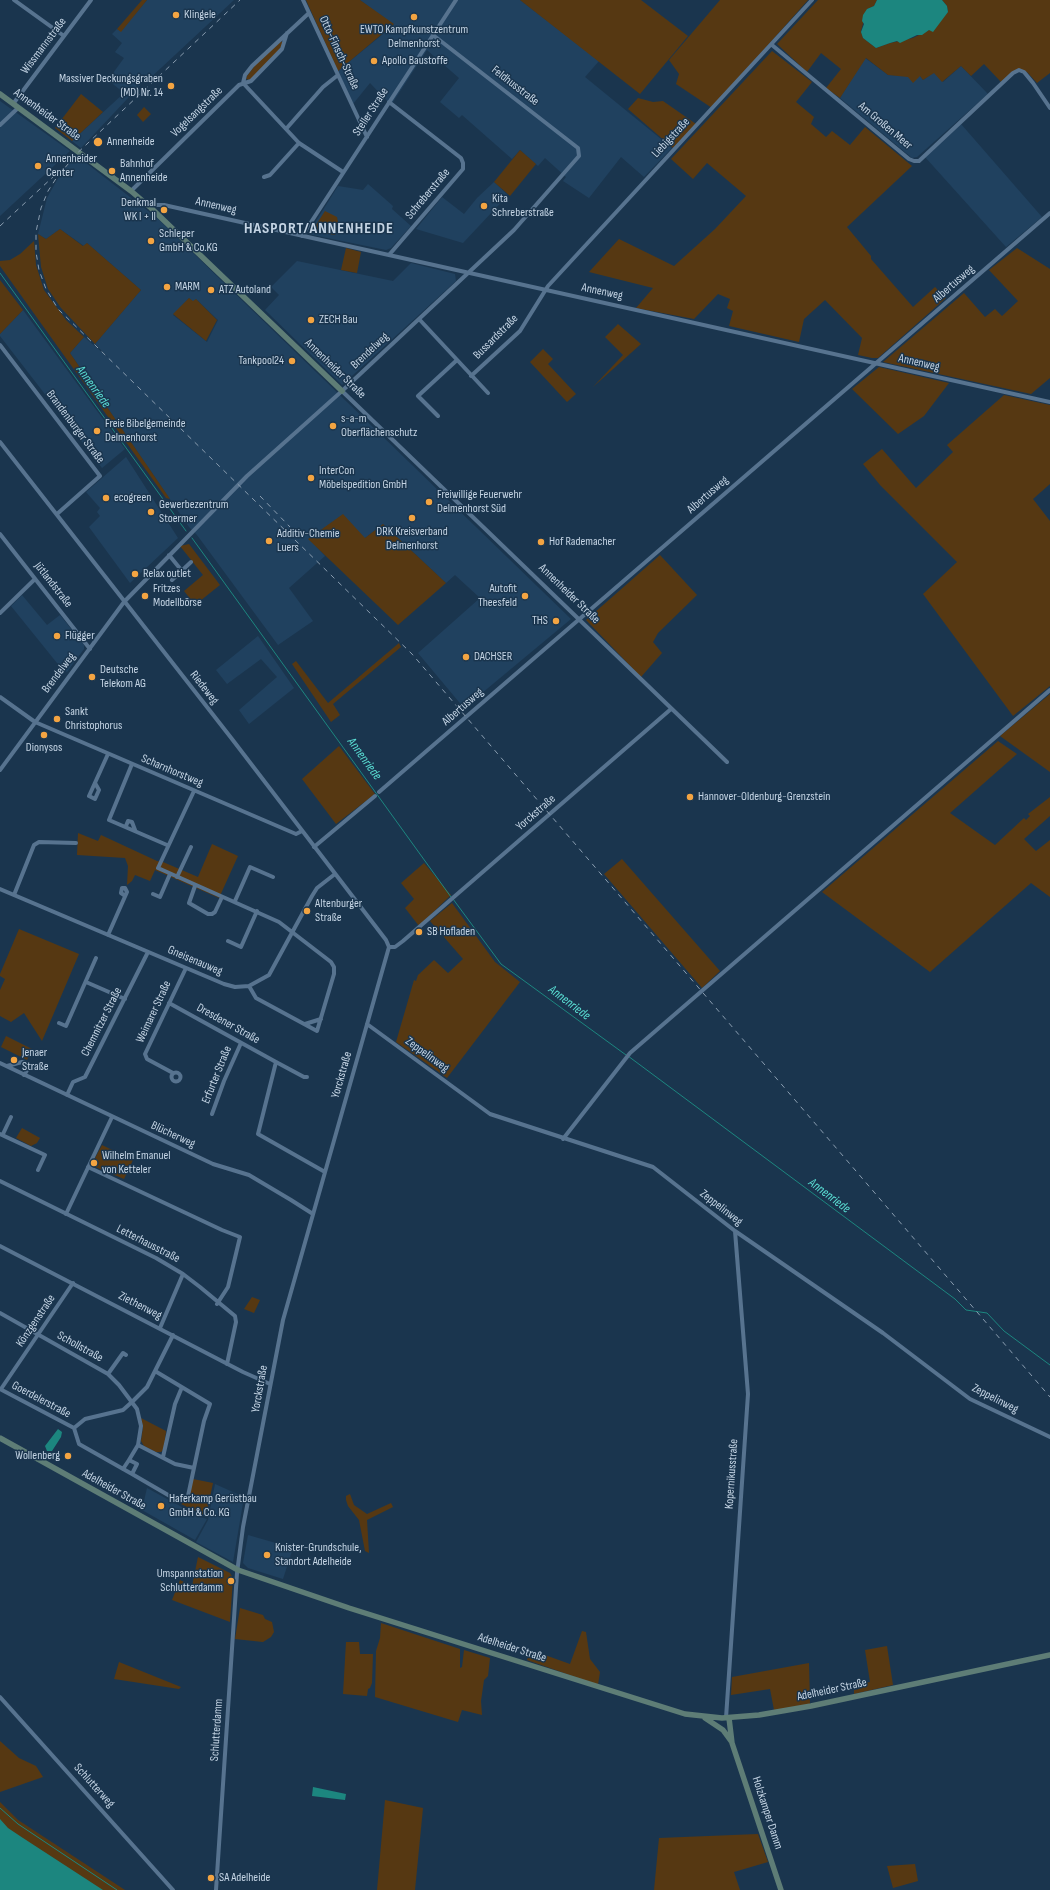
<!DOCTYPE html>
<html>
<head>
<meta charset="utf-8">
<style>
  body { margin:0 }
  canvas { display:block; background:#1a354e }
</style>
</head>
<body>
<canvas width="1050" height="1890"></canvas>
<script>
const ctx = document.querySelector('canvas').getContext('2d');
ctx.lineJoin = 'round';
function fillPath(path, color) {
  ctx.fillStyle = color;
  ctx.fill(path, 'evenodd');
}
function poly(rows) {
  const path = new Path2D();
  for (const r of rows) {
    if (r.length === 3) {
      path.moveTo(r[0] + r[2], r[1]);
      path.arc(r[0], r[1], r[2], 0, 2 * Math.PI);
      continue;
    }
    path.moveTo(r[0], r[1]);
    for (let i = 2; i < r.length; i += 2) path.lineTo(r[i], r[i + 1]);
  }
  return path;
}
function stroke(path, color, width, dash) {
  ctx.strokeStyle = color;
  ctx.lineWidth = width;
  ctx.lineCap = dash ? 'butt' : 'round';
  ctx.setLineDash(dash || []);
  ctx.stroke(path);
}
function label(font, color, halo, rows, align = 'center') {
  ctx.font = font + ' "Sofia Sans Condensed",sans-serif';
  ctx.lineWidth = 3;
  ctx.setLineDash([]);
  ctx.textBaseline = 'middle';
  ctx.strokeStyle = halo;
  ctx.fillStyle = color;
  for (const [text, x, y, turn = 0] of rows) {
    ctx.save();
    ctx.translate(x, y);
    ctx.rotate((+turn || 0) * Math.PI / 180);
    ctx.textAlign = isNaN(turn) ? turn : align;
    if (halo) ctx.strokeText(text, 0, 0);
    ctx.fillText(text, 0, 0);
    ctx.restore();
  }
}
fillPath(poly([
  [147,0,234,0,147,81,145,80,81,148,72,141,124,93,108,80,124,58,115,52,122,43,112,34,117,29,121,31],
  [360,0,520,0,599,61,585,77,672,148,644,177,621,157,589,198,563,181,566,177,545,158,538,166,520,150,512,159,462,115,459,118,440,102,459,78,427,50,391,105,370,83,353,104,338,71,394,25],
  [865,58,888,75,920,76,923,80,934,72,943,82,961,66,988,94,917,157,912,158,840,98],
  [0,101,70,151,0,216],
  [961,124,1042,217,1006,247,925,157],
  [77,156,157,218,571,619,464,708,418,653,480,598,455,575,446,583,383,524,365,538,309,539,325,556,289,588,313,621,278,645,197,535,189,527,70,353,84,337,110,359,95,344,141,290,87,243,84,246,60,229,46,239,38,234,47,198,61,173],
  [189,298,193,302,196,299,218,320,207,342,173,315],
  [494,182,508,195,463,243,416,229,442,197,464,214,477,198],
  [368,184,393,206,392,209,411,226,391,248,386,250,308,234,338,186,363,190],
  [297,261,393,281,411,263,455,274,456,281,342,385,265,310,279,295,271,287],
  [23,310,125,449,102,468,0,336,0,334],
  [126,457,178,538,130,583,89,527,100,516,97,512,100,508,86,492],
  [22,595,47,625,60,615,84,645,84,649,67,672,57,663,11,606],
  [258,636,294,688,249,724,239,710,277,677,261,659,227,684,216,670],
  [215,1484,244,1497,233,1562,196,1542,208,1520],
  [147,1488,200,1517,207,1519,195,1540,142,1510],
  [248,1535,293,1548,283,1579,248,1568,243,1563]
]), '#20415f');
fillPath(poly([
  [142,0,147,0,121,32,117,29],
  [306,0,360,0,394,24,338,71],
  [520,0,641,0,688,36,640,94],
  [720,0,808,0,712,108,676,84,679,74,669,60],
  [818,0,877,0,874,6,867,9,861,31,863,38,876,48,890,43,913,38,929,30,948,12,947,6,942,0,1050,0,1050,73,1037,83,1027,72,1016,70,1001,82,984,64,971,76,961,66,942,82,934,73,923,80,920,76,913,83,908,77,888,75,866,58,840,98,826,88,841,69,821,53,807,72,777,44],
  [281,41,283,43,280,49,250,80,246,79,247,76,256,64],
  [772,51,812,82,796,102,814,117,811,124,826,137,832,131,850,145,865,127,912,166,847,227,871,256,871,259,913,307,935,287,946,298,878,358,872,358,858,355,862,338,825,300,804,319,799,342,729,326,733,311,727,308,730,299,718,294,694,319,636,308,653,288,589,272,619,239,674,266,715,229,746,196,707,163,693,179,671,159],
  [81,94,103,112,72,141,55,128],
  [638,98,653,102,663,101,696,124,673,148,628,109],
  [144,107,151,114,143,122,137,115],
  [520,150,536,164,510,196,494,182],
  [325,211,337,217,338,222,335,235,312,231],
  [60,229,83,246,87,243,141,290,95,344,61,308,48,289,41,267,38,234,46,239],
  [34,241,36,265,44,290,66,320,84,337,70,353,170,499,166,498,0,266,0,261,10,260,20,254],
  [346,248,361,252,357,273,341,270],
  [1017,248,1050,269,1050,378,1031,394,883,362,964,293,985,317,995,309,1002,316,1018,301,989,270],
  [0,280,23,310,0,334],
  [189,298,193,301,196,299,217,320,206,341,173,314],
  [618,324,641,344,593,387,623,355,605,337],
  [543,349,553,359,548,364,576,394,567,402,530,362],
  [879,367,949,383,924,416,898,434,852,389],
  [1004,395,1050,405,1050,484,1033,499,1050,521,1050,686,1013,716,923,594,957,562,880,485,863,464,882,449,916,488,953,452,947,445],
  [343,514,365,538,383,524,446,583,398,625,308,539],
  [189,544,220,585,195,605,184,591,203,575,180,546],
  [660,555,697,595,658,633,653,642,662,653,641,677,586,620],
  [399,643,401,647,333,704,340,715,331,722,292,664,296,661,328,703],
  [1050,694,1050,772,1000,736],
  [998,741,1017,754,950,813,995,845,1024,818,1026,820,1030,816,1028,814,1050,797,1050,816,1024,839,1036,851,1050,840,1050,897,1031,883,930,972,822,892],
  [339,746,375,794,336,824,302,779],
  [78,833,98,841,101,835,157,861,163,862,198,877,212,844,238,856,219,898,155,870,150,881,135,875,132,881,127,885,128,866,125,858,77,855],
  [622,859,720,971,702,988,604,874],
  [424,863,451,895,419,926,405,908,414,899,401,883],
  [452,903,495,962,520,982,447,1078,396,1042,414,980,416,981,418,975,434,960,448,973,463,959,430,921],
  [19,929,79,954,42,1041,24,1013,11,1022,0,1016,0,990,5,979,0,976,0,974],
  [6,1036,32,1049,27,1060,1,1047],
  [22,1128,40,1138,37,1143,31,1146,16,1138],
  [102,1145,133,1160,124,1179,93,1166,93,1162],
  [252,1297,260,1300,254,1313,244,1309],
  [141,1418,166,1431,164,1449,161,1452,156,1452,144,1446,141,1441,143,1427],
  [193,1479,213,1483,206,1516,181,1504,189,1497],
  [350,1494,354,1505,367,1514,391,1503,393,1507,367,1520,369,1553,365,1551,359,1520,348,1506,346,1500,346,1496],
  [198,1557,230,1573,233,1578,230,1622,172,1600,180,1580,192,1586],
  [240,1608,263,1615,265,1619,272,1622,274,1632,271,1637,263,1642,235,1639],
  [381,1623,460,1649,460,1668,462,1667,464,1650,490,1658,488,1676,484,1680,481,1701,482,1715,462,1710,458,1722,375,1697,376,1651,380,1638],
  [582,1631,586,1632,590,1659,600,1672,598,1685,527,1660,531,1650,570,1664],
  [346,1642,359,1642,360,1654,373,1654,372,1683,370,1688,368,1689,367,1696,343,1694],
  [887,1646,893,1685,854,1694,854,1690,859,1689,859,1684,870,1682,865,1650],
  [119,1662,181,1687,179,1689,114,1679],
  [809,1663,810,1704,774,1710,770,1689,731,1695,732,1677],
  [0,1741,19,1758,36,1766,43,1777,0,1792],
  [385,1800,423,1808,415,1890,377,1890],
  [0,1802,18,1820,125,1890,8,1890,0,1887],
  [758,1834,768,1862,734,1872,740,1890,654,1890,659,1838],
  [915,1864,918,1881,893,1888,887,1866]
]), '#563812');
fillPath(poly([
  [877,0,942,0,947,6,948,12,933,32,929,30,922,35,917,35,900,43,897,41,890,43,876,48,863,38,861,32,864,24,862,21,863,15,867,9,874,6],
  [58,1429,62,1432,61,1437,52,1451,47,1451,45,1446],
  [313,1787,346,1794,345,1800,312,1796],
  [0,1819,8,1828,23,1838,103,1890,0,1890]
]), '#1c867f');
stroke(poly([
  [0,273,186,531],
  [192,538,451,897],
  [453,899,501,964,626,1055],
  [628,1056,955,1299,966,1310,987,1313,1004,1331,1050,1365],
  [0,1808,18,1824,117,1890]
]), '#1c867f', 1);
stroke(poly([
  [14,0,64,36],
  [303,0,367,137],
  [772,45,909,159,914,161,919,161,1013,73,1019,70,1024,72,1033,83,1050,108],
  [243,83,299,143,343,172],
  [243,83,245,75,252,66,309,13],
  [13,104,91,0],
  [0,125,18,108],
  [286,129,323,87,338,75],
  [264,177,270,175,299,143],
  [131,191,239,85,251,81,282,49,287,33],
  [151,208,154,205,164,205,1050,402],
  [302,236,456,0],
  [389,255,463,169,463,163,461,158,389,102],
  [419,319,488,393],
  [0,345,100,476,57,514],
  [471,376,520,331,548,286,812,0],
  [342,391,727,762],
  [438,416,418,396,457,360],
  [0,442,232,739,386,940,389,947],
  [0,534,90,649],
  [169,555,182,571],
  [172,580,191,562],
  [0,613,35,579],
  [0,697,35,722,296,834,302,831],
  [132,764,109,820,167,845],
  [0,770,124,602,247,476,342,391,514,230,579,156,578,148,433,35],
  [95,783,99,790,95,799,89,796,108,754],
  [194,791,158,868,279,922,331,962,334,967,334,974,317,1031,256,998,249,986],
  [379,792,1050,213],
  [126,826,128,821,132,822,135,830],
  [314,847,375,796],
  [177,877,191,847],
  [195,886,189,903,208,914,212,914,215,912,222,897],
  [0,889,224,984,235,987,249,986,269,975,312,896,317,888,335,874],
  [153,894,160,897,170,874],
  [14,895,34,845,39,842,76,843],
  [235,901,250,867,273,877],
  [108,935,127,892,125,888,122,888,121,893,124,895],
  [228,941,241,947,257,911],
  [389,947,395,947,403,941,671,709],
  [86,982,125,999],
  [169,1003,276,1062,304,1077,307,1077],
  [59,1023,66,1026,96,958],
  [305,1024,321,1019],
  [367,1024,490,1114,653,1167,735,1231,883,1333,970,1399,1050,1437],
  [276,1062,258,1134,325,1172],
  [0,1063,213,1164,249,1175,291,1200,313,1214],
  [7,1066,22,1062,25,1063,28,1065,28,1069,24,1075],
  [176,1077,4.5],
  [173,1073,147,1059,145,1054,186,968],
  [67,1095,73,1082,85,1077,148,952],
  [212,1114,224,1081,241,1043],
  [0,1134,45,1155,38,1170],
  [3,1134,11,1117],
  [563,1139,630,1053,1050,690],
  [88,1167,222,1230,240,1237,228,1287,217,1304],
  [0,1181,156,1258,183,1274,200,1287,235,1316,236,1322,227,1364],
  [66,1214,112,1117],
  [0,1246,243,1372,270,1384],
  [0,1313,108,1374,119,1385,137,1409,141,1426,138,1445,129,1460],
  [160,1328,183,1274],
  [108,1374,123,1353,126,1355],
  [0,1389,74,1428],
  [1,1389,73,1283],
  [138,1445,175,1464,194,1468],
  [163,1457,175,1404,182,1387],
  [123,1469,129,1460,137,1464,132,1474,79,1444,74,1428,85,1419,123,1410,133,1401,147,1387,173,1335],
  [132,1474,175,1499,181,1501,188,1496,204,1421,210,1404,155,1371],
  [0,1697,173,1890],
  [726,1718,748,1394,735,1231],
  [216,1890,237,1573,243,1527,283,1320,389,947]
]), '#57738f', 4);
stroke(poly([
  [0,94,131,191,151,208,342,391],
  [0,1438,238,1570,349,1608,685,1714,722,1718,759,1715,811,1706,1050,1655],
  [705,1718,723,1730,731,1741],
  [729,1718,732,1743,781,1890]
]), '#5e7d76', 5.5);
stroke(poly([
  [75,156,57,177,48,191,41,208,36,232,36,252,39,270,46,289,58,309,412,654,1050,1397],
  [71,159,240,0],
  [0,226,54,176],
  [260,496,290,527]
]), '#8a9db0', 1, [5, 5]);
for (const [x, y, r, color] of [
  [176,15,4,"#f3a442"],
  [414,17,4,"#f3a442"],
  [374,61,4,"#f3a442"],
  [171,86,4,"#f3a442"],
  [98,142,5,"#f3a442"],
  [38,166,4,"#f3a442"],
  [112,171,4,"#f3a442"],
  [484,206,4,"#f3a442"],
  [164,210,4,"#f3a442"],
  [151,241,4,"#f3a442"],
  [167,287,4,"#f3a442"],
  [211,290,4,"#f3a442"],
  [311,320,4,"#f3a442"],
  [292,361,4,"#f3a442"],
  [333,426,4,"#f3a442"],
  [97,431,4,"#f3a442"],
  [311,478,4,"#f3a442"],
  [106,498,4,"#f3a442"],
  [429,502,4,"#f3a442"],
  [151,512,4,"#f3a442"],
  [412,518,4,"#f3a442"],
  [269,541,4,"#f3a442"],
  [541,542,4,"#f3a442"],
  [135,574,4,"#f3a442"],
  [145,596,4,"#f3a442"],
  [525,596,4,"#f3a442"],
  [556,621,4,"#f3a442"],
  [57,636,4,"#f3a442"],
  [466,657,4,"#f3a442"],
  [92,677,4,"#f3a442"],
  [57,719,4,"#f3a442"],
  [44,735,4,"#f3a442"],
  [690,797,4,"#f3a442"],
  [307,911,4,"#f3a442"],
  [419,932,4,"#f3a442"],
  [14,1060,4,"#f3a442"],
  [94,1163,4,"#f3a442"],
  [68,1456,4,"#f3a442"],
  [161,1506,4,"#f3a442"],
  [267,1555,4,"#f3a442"],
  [231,1581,4,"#f3a442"],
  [211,1878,4,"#f3a442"]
]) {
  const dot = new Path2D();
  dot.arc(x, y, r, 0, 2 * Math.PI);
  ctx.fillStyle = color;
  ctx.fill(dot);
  stroke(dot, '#1a354e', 1.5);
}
label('12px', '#c4d4e4', '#1a354e', [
  ["Klingele",184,15],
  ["EWTO Kampfkunstzentrum",414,30,"center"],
  ["Delmenhorst",414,44,"center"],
  ["Apollo Baustoffe",382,61],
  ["Massiver Deckungsgraben",163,79,"right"],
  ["(MD) Nr. 14",163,93,"right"],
  ["Annenheide",107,142],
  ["Annenheider",46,159],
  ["Center",46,173],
  ["Bahnhof",120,164],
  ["Annenheide",120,178],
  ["Kita",492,199],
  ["Schreberstraße",492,213],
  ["Denkmal",156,203,"right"],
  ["WK I + II",156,217,"right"],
  ["Schleper",159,234],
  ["GmbH & Co.KG",159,248],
  ["MARM",175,287],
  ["ATZ Autoland",219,290],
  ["ZECH Bau",319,320],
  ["Tankpool24",284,361,"right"],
  ["s-a-m",341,419],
  ["Oberflächenschutz",341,433],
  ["Freie Bibelgemeinde",105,424],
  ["Delmenhorst",105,438],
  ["InterCon",319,471],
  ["Möbelspedition GmbH",319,485],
  ["Freiwillige Feuerwehr",437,495],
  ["Delmenhorst Süd",437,509],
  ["ecogreen",114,498],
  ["Gewerbezentrum",159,505],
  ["Stoermer",159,519],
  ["DRK Kreisverband",412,532,"center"],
  ["Delmenhorst",412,546,"center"],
  ["Additiv-Chemie",277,534],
  ["Luers",277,548],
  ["Hof Rademacher",549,542],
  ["Relax outlet",143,574],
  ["Fritzes",153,589],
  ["Modellbörse",153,603],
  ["Autofit",517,589,"right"],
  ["Theesfeld",517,603,"right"],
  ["THS",548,621,"right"],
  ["Flügger",65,636],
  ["DACHSER",474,657],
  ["Deutsche",100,670],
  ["Telekom AG",100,684],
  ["Sankt",65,712],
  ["Christophorus",65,726],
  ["Dionysos",44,748,"center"],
  ["Hannover-Oldenburg-Grenzstein",698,797],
  ["Altenburger",315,904],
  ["Straße",315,918],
  ["SB Hofladen",427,932],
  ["Jenaer",22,1053],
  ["Straße",22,1067],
  ["Wilhelm Emanuel",102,1156],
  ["von Ketteler",102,1170],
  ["Wollenberg",60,1456,"right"],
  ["Haferkamp Gerüstbau",169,1499],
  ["GmbH & Co. KG",169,1513],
  ["Knister-Grundschule,",275,1548],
  ["Standort Adelheide",275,1562],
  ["Umspannstation",223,1574,"right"],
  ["Schlutterdamm",223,1588,"right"],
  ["SA Adelheide",219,1878]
], 'left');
label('12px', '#c4d4e4', '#1a354e', [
  ["Wissmannstraße",44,46,-53],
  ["Otto-Finsch-Straße",339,53,65],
  ["Feldhusstraße",515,86,38],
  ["Vogelsangstraße",197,112,-44],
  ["Steller Straße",371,112,-57],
  ["Annenheider Straße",47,115,36],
  ["Am Großen Meer",885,126,40],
  ["Liebigstraße",671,138,-47],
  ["Schreberstraße",428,194,-50],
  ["Annenweg",216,206,13],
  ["Albertusweg",954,284,-41],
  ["Annenweg",602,292,12],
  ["Bussardstraße",496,337,-45],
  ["Brendelweg",370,351,-43],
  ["Annenweg",919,363,13],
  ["Annenheider Straße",335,369,44],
  ["Brandenburger Straße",75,427,53],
  ["Albertusweg",708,495,-41],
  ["Jütlandstraße",53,585,52],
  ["Annenheider Straße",569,594,44],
  ["Brendelweg",59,673,-53],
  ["Riedeweg",204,688,52],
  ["Albertusweg",463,707,-41],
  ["Scharnhorstweg",172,771,23],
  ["Yorckstraße",536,813,-41],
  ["Gneisenauweg",195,961,23],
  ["Weimarer Straße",154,1012,-65],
  ["Chemnitzer Straße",102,1022,-63],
  ["Dresdener Straße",228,1024,29],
  ["Zeppelinweg",427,1055,36],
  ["Erfurter Straße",217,1075,-68],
  ["Yorckstraße",342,1075,-74],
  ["Blücherweg",173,1135,25],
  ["Zeppelinweg",721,1208,38],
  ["Letterhausstraße",148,1244,27],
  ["Ziethenweg",140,1306,27],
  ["Könzgenstraße",36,1321,-56],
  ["Schollstraße",80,1347,29],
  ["Yorckstraße",260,1389,-80],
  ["Zeppelinweg",995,1399,27],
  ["Goerdelerstraße",41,1400,28],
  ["Kopernikusstraße",732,1474,-86],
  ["Adelheider Straße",114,1490,29],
  ["Adelheider Straße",512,1648,18],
  ["Adelheider Straße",832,1690,-12],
  ["Schlutterdamm",217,1730,-86],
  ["Schlutterweg",94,1786,48],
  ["Holzkamper Damm",767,1813,72]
]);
label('italic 13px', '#59dcd2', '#1a354e', [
  ["Annenriede",93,387,54],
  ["Annenriede",364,759,54],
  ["Annenriede",569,1003,37],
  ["Annenriede",829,1196,37]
]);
ctx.letterSpacing = '1px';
label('bold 16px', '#c4d4e4', '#1a354e', [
  ["HASPORT/ANNENHEIDE",319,229]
]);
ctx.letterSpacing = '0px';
</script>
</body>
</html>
